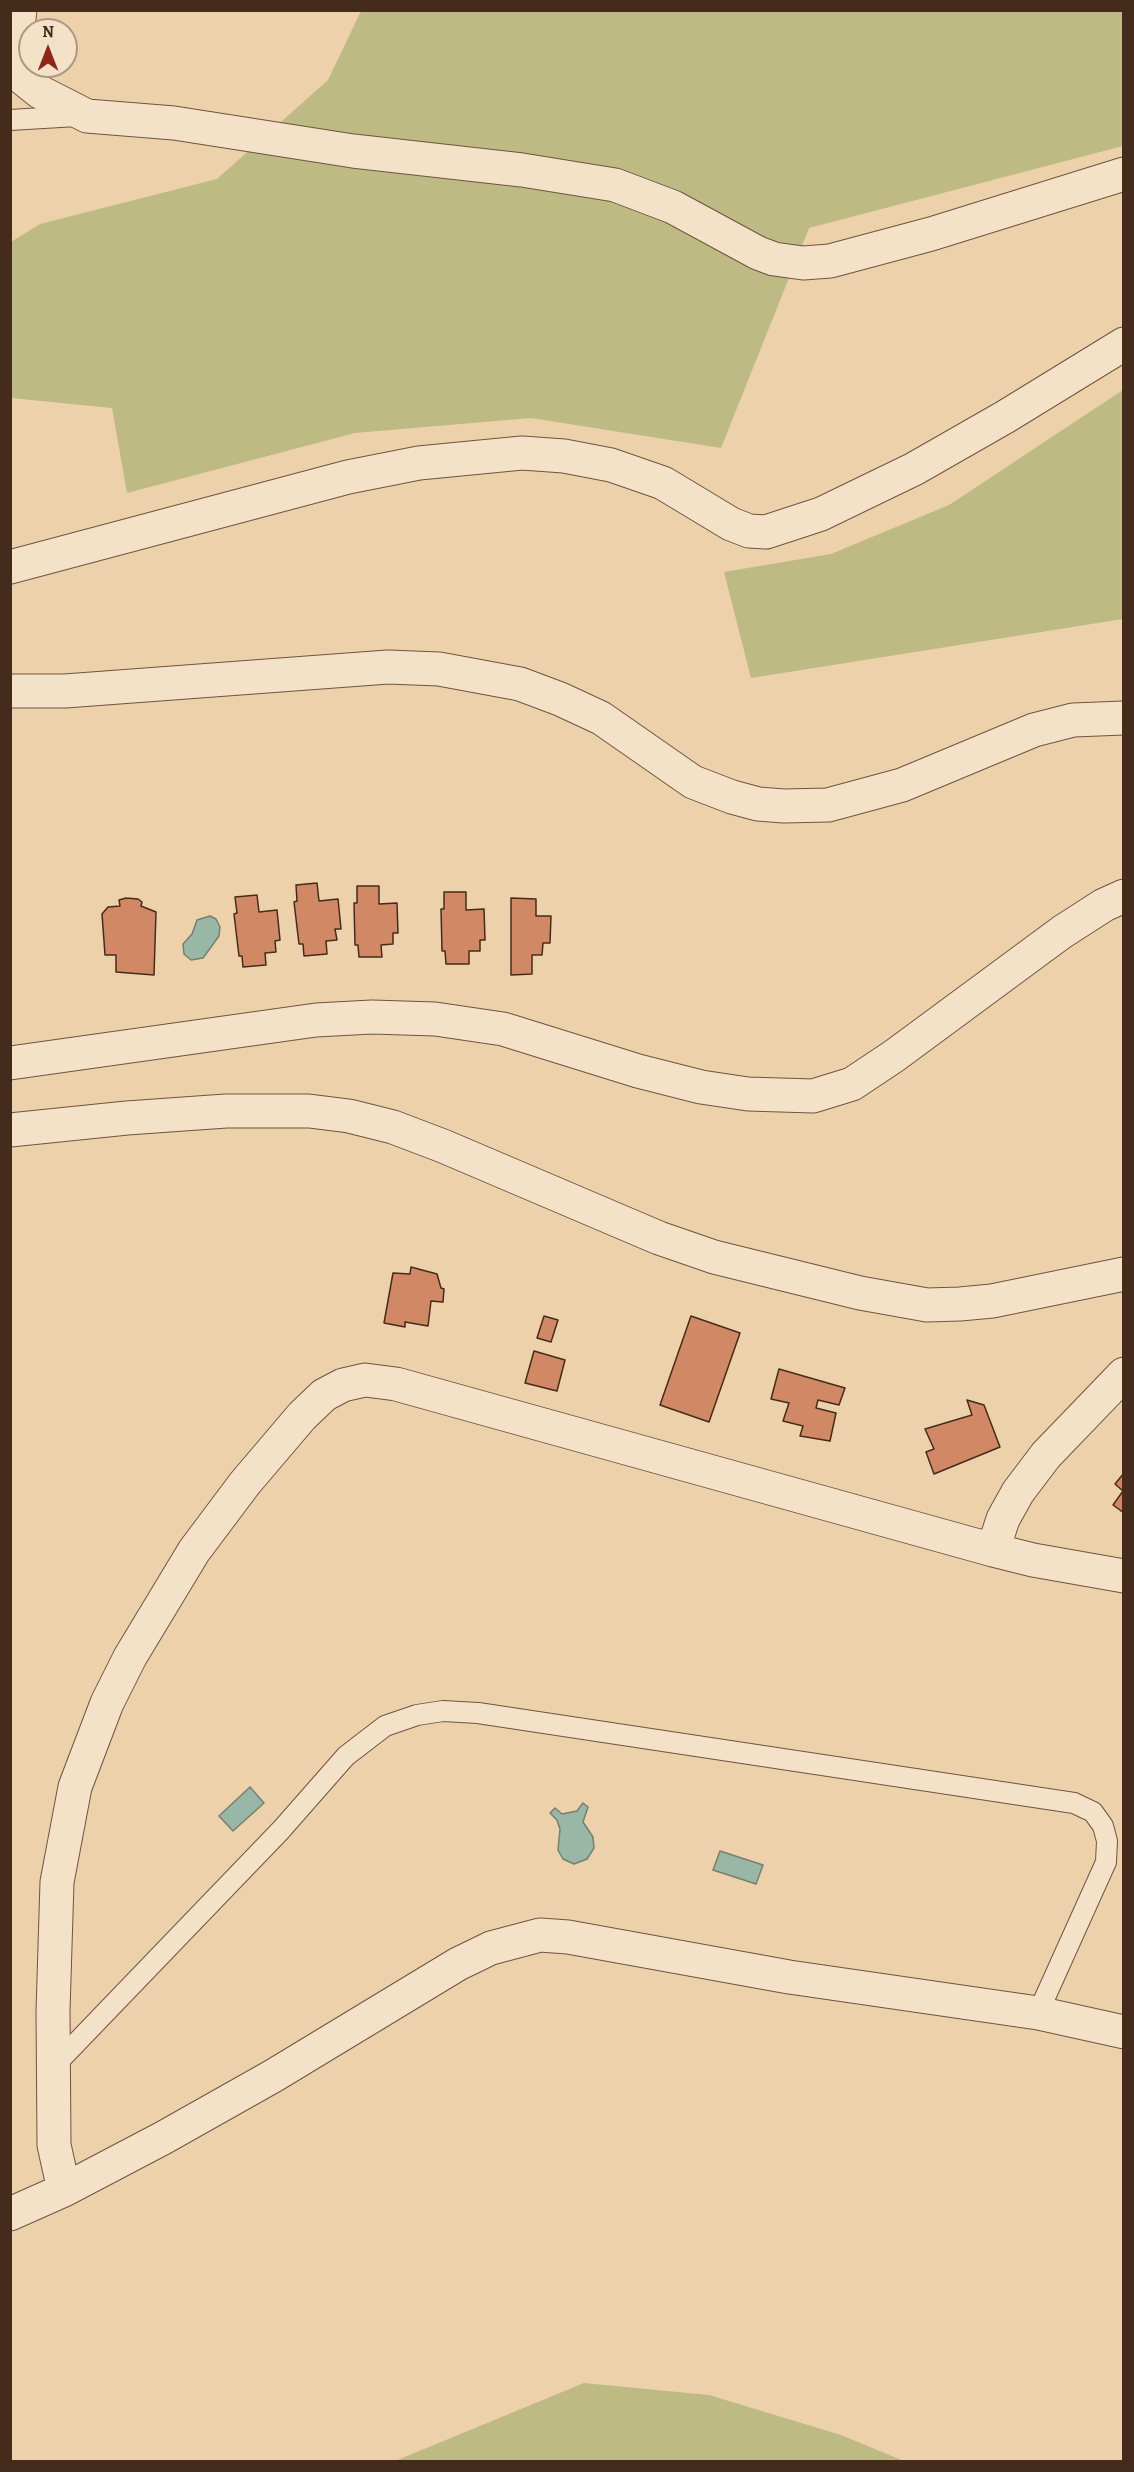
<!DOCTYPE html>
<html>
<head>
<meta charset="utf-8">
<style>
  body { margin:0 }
  #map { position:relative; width:1134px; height:2472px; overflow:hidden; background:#ecd1ab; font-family:Alegreya,serif }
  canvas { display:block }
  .frame { position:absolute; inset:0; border:12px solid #452b1b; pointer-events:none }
  .north { position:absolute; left:18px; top:18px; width:60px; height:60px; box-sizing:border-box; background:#f3e1c8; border:2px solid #ad9883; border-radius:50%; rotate:0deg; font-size:16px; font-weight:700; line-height:24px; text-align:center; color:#452b1b }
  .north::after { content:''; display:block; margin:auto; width:21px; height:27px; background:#8f2418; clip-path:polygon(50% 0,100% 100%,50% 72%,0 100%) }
</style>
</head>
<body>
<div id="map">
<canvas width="1134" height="2472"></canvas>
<div class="frame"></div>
<div class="north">N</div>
</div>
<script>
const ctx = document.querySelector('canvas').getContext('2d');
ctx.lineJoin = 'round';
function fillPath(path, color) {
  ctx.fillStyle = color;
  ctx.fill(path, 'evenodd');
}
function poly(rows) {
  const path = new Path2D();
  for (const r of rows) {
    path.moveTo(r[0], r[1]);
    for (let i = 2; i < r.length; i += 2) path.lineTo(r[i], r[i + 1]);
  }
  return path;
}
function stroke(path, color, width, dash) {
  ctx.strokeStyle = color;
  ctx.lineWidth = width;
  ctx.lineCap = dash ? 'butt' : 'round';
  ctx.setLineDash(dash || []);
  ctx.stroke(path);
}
fillPath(poly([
  [361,11,1123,11,1123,146,809,228,721,448,531,418,355,433,127,493,112,408,11,398,11,242,40,224,217,179,328,80],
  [1123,390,1123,619,751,678,724,572,831,554,949,505],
  [584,2383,709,2395,841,2435,904,2461,395,2461]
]), '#beba84');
const water = poly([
  [210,916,216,919,220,927,219,936,203,958,191,960,184,954,183,944,192,934,197,920,210,916],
  [250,1787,264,1803,233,1831,219,1816,250,1787],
  [583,1803,588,1807,583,1822,593,1837,594,1848,587,1859,574,1864,563,1859,558,1850,560,1829,557,1820,550,1813,555,1808,562,1814,577,1811,583,1803],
  [720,1851,763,1865,756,1884,713,1870,720,1851]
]);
fillPath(water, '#99b7a6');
stroke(water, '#777f6e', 1.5);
const building = poly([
  [317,883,319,901,338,899,341,929,335,929,337,940,326,941,327,954,304,956,303,944,299,944,294,902,297,901,296,885,317,883],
  [357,886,379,886,379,904,397,903,398,933,393,933,393,944,381,945,382,957,359,957,358,945,355,945,354,903,357,903,357,886],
  [444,892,466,892,466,910,484,909,485,940,480,940,480,951,469,951,469,964,446,964,445,951,442,951,441,909,444,909,444,892],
  [257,895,259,912,277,910,280,940,275,941,276,952,265,953,266,965,243,967,242,956,239,956,234,914,237,913,235,897,257,895],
  [126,898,138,899,142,902,141,906,156,912,154,975,116,972,116,955,105,955,102,914,108,907,120,906,119,900,126,898],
  [511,898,536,899,536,916,551,916,550,943,543,943,542,955,532,955,532,974,511,975,511,898],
  [411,1267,437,1274,441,1288,444,1289,443,1302,431,1301,428,1326,405,1322,405,1327,384,1323,393,1273,410,1274,411,1267],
  [544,1316,558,1320,551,1342,537,1338,544,1316],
  [691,1316,740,1333,709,1422,660,1405,691,1316],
  [534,1351,565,1360,557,1391,525,1383,534,1351],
  [779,1369,845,1388,839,1405,818,1400,816,1408,836,1413,830,1441,800,1436,803,1426,783,1421,789,1403,771,1399,779,1369],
  [967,1400,984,1405,1000,1447,934,1474,926,1452,934,1449,925,1429,972,1415,967,1400],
  [1124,1473,1124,1513,1113,1505,1123,1491,1115,1484,1124,1473]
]);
fillPath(building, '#d18865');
stroke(building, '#452b1b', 1.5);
const service = poly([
  [10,120,77,116],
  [53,2067,281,1830,346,1756,385,1726,417,1715,443,1711,478,1713,1074,1803,1093,1812,1103,1826,1107,1841,1106,1862,1038,2013]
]);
const minor = poly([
  [20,10,15,52,20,76,40,92,87,116,174,123,353,151,522,170,615,185,673,207,758,253,774,259,803,263,830,261,931,234,1124,174],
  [10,567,348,477,419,463,522,453,564,456,611,465,663,483,731,524,749,531,766,532,821,514,914,469,1005,417,1124,344],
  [10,691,65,691,388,667,439,669,520,684,560,699,601,718,693,782,732,797,758,804,784,806,828,805,902,785,1034,730,1073,720,1124,718],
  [10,1063,316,1020,372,1017,435,1019,503,1029,638,1071,701,1087,748,1094,813,1096,852,1084,894,1056,1062,932,1104,905,1124,896],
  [10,1130,127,1118,226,1111,309,1111,349,1116,393,1127,443,1146,659,1238,714,1257,860,1293,927,1305,960,1304,992,1301,1124,1274],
  [993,1550,1003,1519,1018,1492,1046,1455,1124,1374],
  [64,2190,54,2145,53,2011,57,1882,75,1787,107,1703,130,1657,194,1551,245,1483,302,1416,324,1395,343,1385,365,1380,396,1384,993,1550,1033,1560,1124,1576],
  [10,2214,64,2190,163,2138,273,2076,458,1964,491,1948,540,1935,568,1937,789,1977,1038,2013,1124,2032]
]);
stroke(service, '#6f543f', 22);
stroke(minor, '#6f543f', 35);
stroke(service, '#f3e1c8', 20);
stroke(minor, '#f3e1c8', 33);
</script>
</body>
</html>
